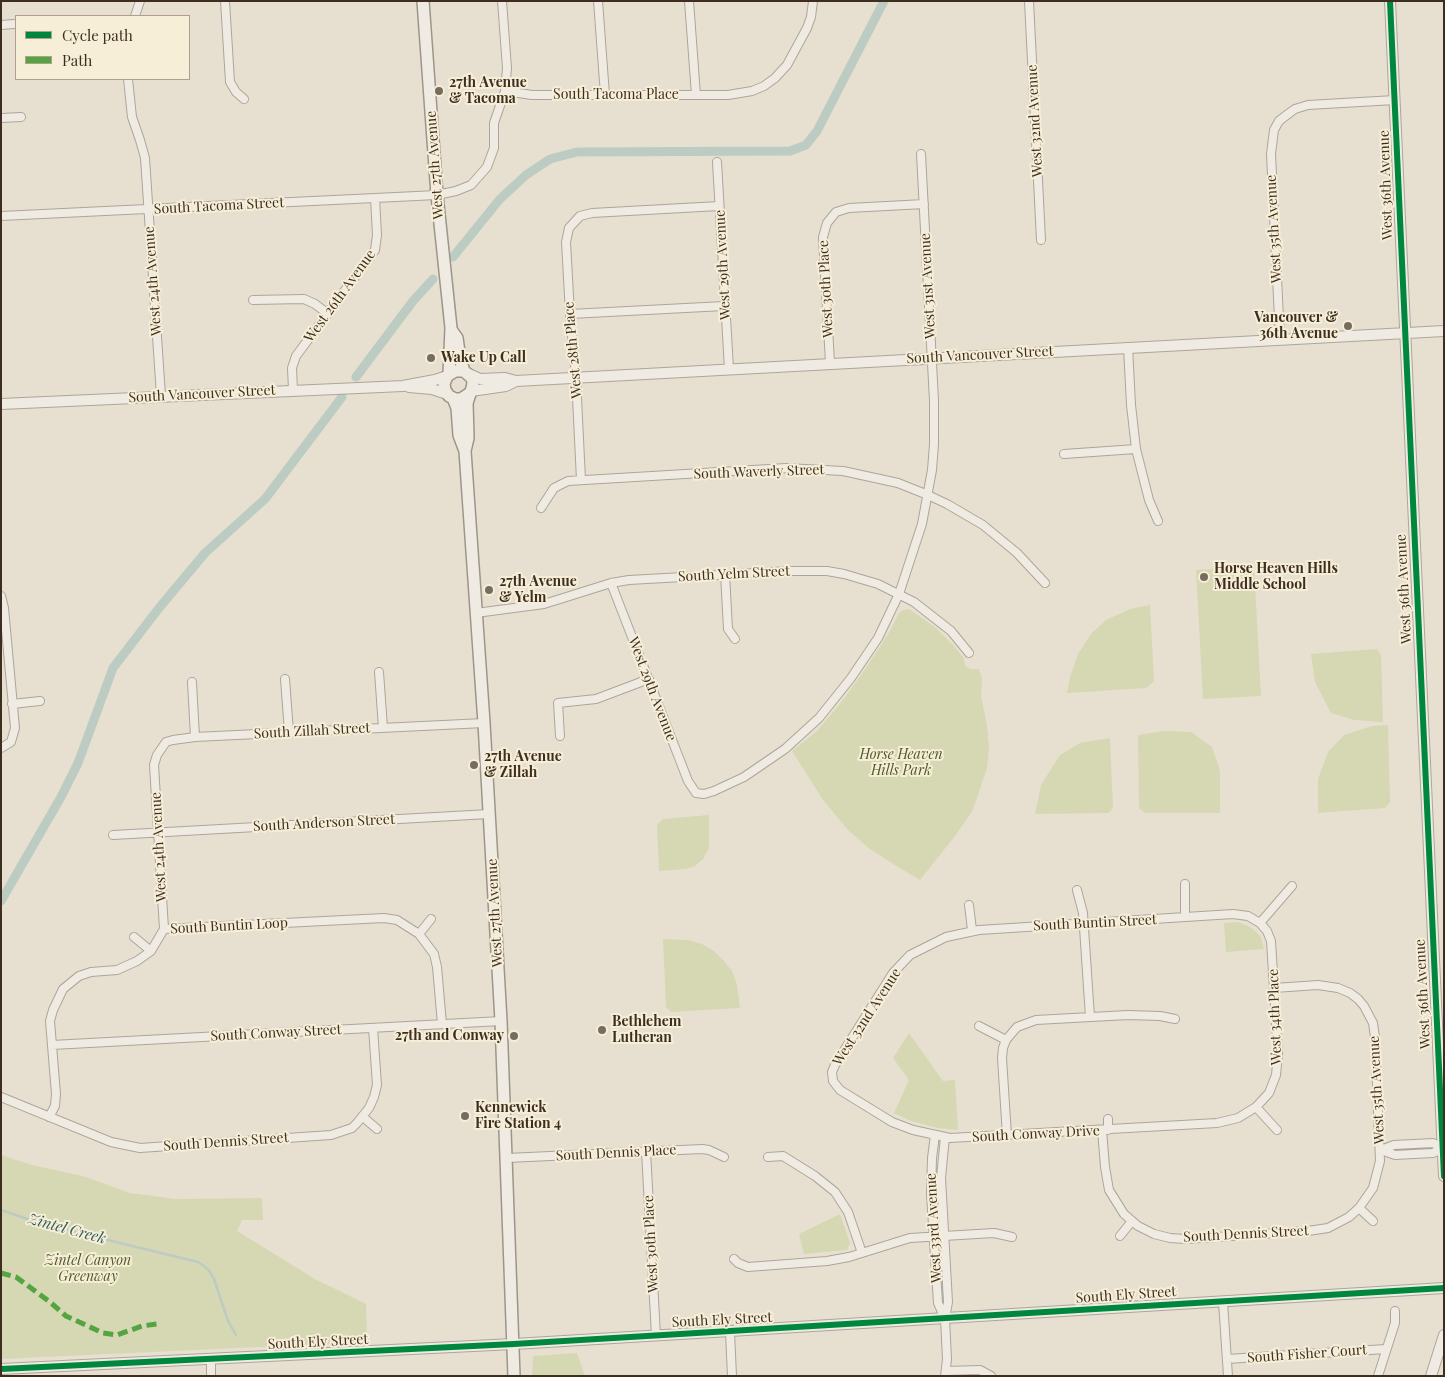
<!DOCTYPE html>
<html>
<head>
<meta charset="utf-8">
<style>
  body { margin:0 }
  #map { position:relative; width:1445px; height:1377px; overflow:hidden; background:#e7e0d1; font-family:"Playfair Display",serif }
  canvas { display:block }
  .frame { position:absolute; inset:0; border:2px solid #3d2e20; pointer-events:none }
  .legend { position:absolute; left:15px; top:15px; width:175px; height:65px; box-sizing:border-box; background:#f7eed8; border:1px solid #ada18e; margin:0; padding:6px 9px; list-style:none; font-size:15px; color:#3d2e20 }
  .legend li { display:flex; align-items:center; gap:10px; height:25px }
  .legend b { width:25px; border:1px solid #ada18e }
</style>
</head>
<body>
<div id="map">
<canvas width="1445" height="1377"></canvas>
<div class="frame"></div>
<ul class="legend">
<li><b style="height:6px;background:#00873e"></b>Cycle path</li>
<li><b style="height:6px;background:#54a441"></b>Path</li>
</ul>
</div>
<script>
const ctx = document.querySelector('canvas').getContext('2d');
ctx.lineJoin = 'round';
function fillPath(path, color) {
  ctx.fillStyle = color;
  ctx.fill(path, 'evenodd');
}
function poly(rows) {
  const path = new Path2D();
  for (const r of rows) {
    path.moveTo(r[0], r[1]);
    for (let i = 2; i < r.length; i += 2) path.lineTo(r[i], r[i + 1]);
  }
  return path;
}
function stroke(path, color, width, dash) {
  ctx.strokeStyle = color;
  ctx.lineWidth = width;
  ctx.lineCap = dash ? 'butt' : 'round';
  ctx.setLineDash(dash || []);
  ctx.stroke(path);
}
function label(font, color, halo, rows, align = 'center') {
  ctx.font = font + ' "Playfair Display",serif';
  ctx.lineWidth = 4;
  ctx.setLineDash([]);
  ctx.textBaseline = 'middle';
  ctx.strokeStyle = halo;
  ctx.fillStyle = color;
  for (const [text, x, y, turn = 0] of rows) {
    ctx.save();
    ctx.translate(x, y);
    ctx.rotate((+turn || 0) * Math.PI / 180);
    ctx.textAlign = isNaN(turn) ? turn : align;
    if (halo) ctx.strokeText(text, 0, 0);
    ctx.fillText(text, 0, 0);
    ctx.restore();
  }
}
fillPath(poly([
  [1254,567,1261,696,1203,699,1196,570],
  [1150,605,1154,681,1146,688,1067,693,1070,677,1078,654,1091,634,1106,620,1130,609],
  [909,609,936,628,951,643,963,657,966,667,972,669,979,669,982,679,981,696,987,725,989,747,987,768,973,810,955,836,920,880,890,862,870,849,848,830,823,800,792,751,816,732,840,704,864,671,890,631,899,613,903,610],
  [1377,649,1381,655,1383,722,1354,720,1331,713,1315,682,1311,654],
  [1388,725,1390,802,1385,808,1318,813,1318,779,1328,752,1344,735,1372,726],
  [1164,731,1191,732,1212,747,1220,771,1220,813,1145,813,1139,808,1138,735],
  [1110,738,1113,808,1108,813,1035,814,1041,785,1060,755,1080,743],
  [709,815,709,848,703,859,695,866,686,869,659,871,657,825,663,819],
  [1238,922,1250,927,1257,933,1261,937,1264,949,1226,952,1224,923],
  [663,939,688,940,702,944,714,951,724,961,732,971,737,985,740,1008,671,1012,666,1007],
  [909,1033,943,1081,955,1080,958,1130,938,1128,911,1121,894,1113,909,1080,893,1058],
  [1,1155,32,1165,83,1176,130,1193,176,1199,262,1198,263,1220,242,1220,237,1231,315,1279,366,1304,367,1342,1,1359],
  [840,1214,850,1243,847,1250,804,1254,799,1234],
  [577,1353,585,1376,532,1376,533,1356]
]), '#d6d7b3');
stroke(poly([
  [1,1210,42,1224,198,1262,208,1269,214,1279,228,1321,236,1335]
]), '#bcccc2', 2.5);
stroke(poly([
  [453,257,500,199,526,175,550,159,577,152,790,151,806,145,817,131,884,1],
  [356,377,413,301,433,279],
  [1,901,61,797,78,763,113,668,159,608,205,553,265,499,342,397]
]), '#bcccc2', 9);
const minor = poly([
  [225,1,230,82,236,92,244,99],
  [502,1,507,68,505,91],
  [598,1,605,95],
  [689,1,696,95],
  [1029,1,1041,240],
  [135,16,140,1],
  [1,25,14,24],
  [128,79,132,117,140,140,145,158,161,396],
  [1,118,21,117],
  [717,162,729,369],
  [1,216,375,198,437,195,456,191,471,185,487,167,494,148,494,123,505,91,532,95,728,95,752,91,764,86,775,78,787,65,807,28,811,17,813,1],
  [253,300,304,299,315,304,328,314],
  [570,314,724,306],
  [1280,339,1271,154,1274,130,1279,121,1288,114,1295,109,1308,105,1395,100],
  [1128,347,1131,405,1136,449,1149,500,1158,521],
  [830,363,823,237,827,223,836,212,849,208,924,204],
  [293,390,292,368,296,356,375,250,377,235,375,198],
  [1064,454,1136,449],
  [581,480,576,377,570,314,566,242,569,228,580,216,592,213,719,206],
  [541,508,554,488,568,481,786,468,843,471,898,483,928,495,947,504,983,525,1017,553,1045,583],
  [725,574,728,629,735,639],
  [611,583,688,781,696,793,704,794,714,791,744,777,785,749,819,718,851,678,878,638,899,594,922,524,932,470,934,444,934,401,921,154],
  [1,596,4,608,15,728,11,742,1,748],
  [476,613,544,604,611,583,629,580,791,571,827,571,844,574,878,584,914,602,951,631,969,653],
  [379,672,383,728],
  [285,679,289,732],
  [192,682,195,737],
  [12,704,40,701],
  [560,736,558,703,596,699,649,679],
  [113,835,489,814],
  [1185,884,1185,917],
  [1077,890,1083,913,1090,1017],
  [969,905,972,930],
  [1233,914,1248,916,1260,923,1267,931,1271,941,1278,1054,1276,1075,1269,1093,1256,1107,1238,1118,1217,1123,950,1138,913,1130,892,1122,840,1090,833,1081,832,1072,835,1065,893,973,910,955,946,937,979,930,1233,914],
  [1260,923,1292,886],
  [164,929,154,765,157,755,166,742,173,740,195,737,484,723],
  [419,934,431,919],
  [134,937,151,951],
  [979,1026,1006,1040],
  [52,1045,501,1021],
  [1,1097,111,1142,140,1148,331,1135,352,1128,357,1123,369,1108,374,1097,377,1085,373,1028],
  [1256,1107,1277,1130],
  [49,1117,55,1106,56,1094,50,1021,53,1010,63,989,79,976,91,972,117,970,137,961,151,951,164,929,384,918,397,920,419,934,434,954,437,967,442,1024],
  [363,1117,377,1129],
  [1108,1119,1108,1130],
  [1102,1130,1105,1167,1109,1190,1124,1214,1138,1226,1154,1234,1170,1238,1185,1239,1308,1231,1328,1228,1349,1217,1359,1208,1373,1188,1380,1161,1375,1037,1373,1023,1364,1006,1358,999,1350,993,1338,988,1318,985,1274,988],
  [935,1135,932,1158,931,1194,938,1303,945,1319],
  [1007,1136,1002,1058,1003,1048,1006,1040,1017,1027,1036,1020,1128,1015,1160,1016,1175,1019],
  [945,1137,941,1178,948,1302,945,1319,947,1359,945,1376],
  [1381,1150,1395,1155,1433,1153,1444,1148],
  [1381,1150,1394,1145,1433,1143,1442,1148],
  [646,1151,656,1336],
  [768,1157,783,1156,815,1176,835,1192,848,1212,862,1253],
  [507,1158,702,1149,709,1150,724,1157],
  [1359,1208,1373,1221],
  [1120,1236,1132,1221],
  [734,1259,738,1263,748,1267,827,1261,849,1257,910,1238,994,1233,1012,1237],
  [1223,1302,1228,1376],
  [730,1332,732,1376],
  [211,1359,211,1376],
  [1227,1359,1386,1349],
  [946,1371,980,1370,991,1376],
  [1378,1376,1395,1323,1395,1311]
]);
const tertiary = poly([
  [1390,1,1444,1176],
  [469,374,480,379,505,378,516,381,1444,331],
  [409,387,432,389,447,394],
  [471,391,506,386,516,381],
  [1,404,403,386,435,380,447,376],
  [1,1369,514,1344,1444,1288],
  [1431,1376,1444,1335]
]);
const secondary = poly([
  [423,1,437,195,451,328,449,374],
  [452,331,457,338,460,359,464,371],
  [453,398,457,408,459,435,465,451,484,723,501,1021,514,1376],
  [465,451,468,438,467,403,472,388,473,383,472,378,464,371,455,371,447,376,444,384,445,390,449,396,455,399,461,399,470,393]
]);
stroke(minor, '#ada599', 10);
stroke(tertiary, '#ada599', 12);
stroke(secondary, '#9c958a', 14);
stroke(minor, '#efebe3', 8);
stroke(tertiary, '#efebe3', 10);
stroke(secondary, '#efebe3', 11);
stroke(poly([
  [1,1273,16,1277,50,1302,66,1316,103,1333,117,1335,142,1326,157,1324]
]), '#54a441', 5, [10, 5]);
stroke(poly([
  [1390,1,1444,1176],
  [1,1369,514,1344,1444,1288]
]), '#00873e', 6);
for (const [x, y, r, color] of [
  [439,91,5,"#786c5e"],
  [1348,326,5,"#786c5e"],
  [431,358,5,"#786c5e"],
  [1204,577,5,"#786c5e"],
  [489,590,5,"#786c5e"],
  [474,765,5,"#786c5e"],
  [602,1030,5,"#786c5e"],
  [514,1036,5,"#786c5e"],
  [465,1116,5,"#786c5e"]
]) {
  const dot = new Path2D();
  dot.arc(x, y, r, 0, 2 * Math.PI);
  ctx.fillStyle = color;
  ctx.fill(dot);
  stroke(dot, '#f7eed8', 2);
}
label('bold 14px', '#3d2e20', '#f7eed8', [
  ["27th Avenue",449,83],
  ["& Tacoma",449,99],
  ["Vancouver &",1338,318,"right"],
  ["36th Avenue",1338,334,"right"],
  ["Wake Up Call",441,358],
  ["Horse Heaven Hills",1214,569],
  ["Middle School",1214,585],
  ["27th Avenue",499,582],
  ["& Yelm",499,598],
  ["27th Avenue",484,757],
  ["& Zillah",484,773],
  ["Bethlehem",612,1022],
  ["Lutheran",612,1038],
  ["27th and Conway",504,1036,"right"],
  ["Kennewick",475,1108],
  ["Fire Station 4",475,1124]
], 'left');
label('14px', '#3d2e20', '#f7eed8', [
  ["South Tacoma Place",616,95],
  ["West 32nd Avenue",1035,121,-93],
  ["West 27th Avenue",435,165,-94],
  ["West 36th Avenue",1386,185,-92],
  ["South Tacoma Street",219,206,-3],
  ["West 35th Avenue",1274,229,-93],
  ["West 29th Avenue",723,265,-93],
  ["West 24th Avenue",153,281,-94],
  ["West 31st Avenue",928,286,-93],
  ["West 30th Place",826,289,-93],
  ["West 26th Avenue",340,296,-54],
  ["West 28th Place",573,350,-95],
  ["South Vancouver Street",980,355,-3],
  ["South Vancouver Street",202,394,-3],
  ["South Waverly Street",759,472,-2],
  ["South Yelm Street",734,574,-3],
  ["West 36th Avenue",1404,589,-93],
  ["West 29th Avenue",652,689,69],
  ["South Zillah Street",312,731,-3],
  ["South Anderson Street",324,823,-3],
  ["West 24th Avenue",159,847,-93],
  ["West 27th Avenue",495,913,-93],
  ["South Buntin Street",1095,923,-3],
  ["South Buntin Loop",229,926,-3],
  ["West 36th Avenue",1423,994,-93],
  ["West 32nd Avenue",867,1017,-57],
  ["West 34th Place",1275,1017,-92],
  ["South Conway Street",276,1033,-3],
  ["West 35th Avenue",1377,1090,-93],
  ["South Conway Drive",1036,1134,-3],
  ["South Dennis Street",226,1142,-4],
  ["South Dennis Place",616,1153,-3],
  ["West 33rd Avenue",934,1228,-93],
  ["South Dennis Street",1246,1234,-3],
  ["West 30th Place",651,1244,-93],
  ["South Ely Street",1126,1295,-4],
  ["South Ely Street",722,1320,-3],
  ["South Ely Street",318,1342,-3],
  ["South Fisher Court",1307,1354,-4]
]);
label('italic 14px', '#4d5a26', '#f7eed8', [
  ["Horse Heaven",901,755],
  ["Hills Park",901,771],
  ["Zintel Canyon",88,1261],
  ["Greenway",88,1277]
]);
label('italic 15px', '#2f5d5a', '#f7eed8', [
  ["Zintel Creek",67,1229,15]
]);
</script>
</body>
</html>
